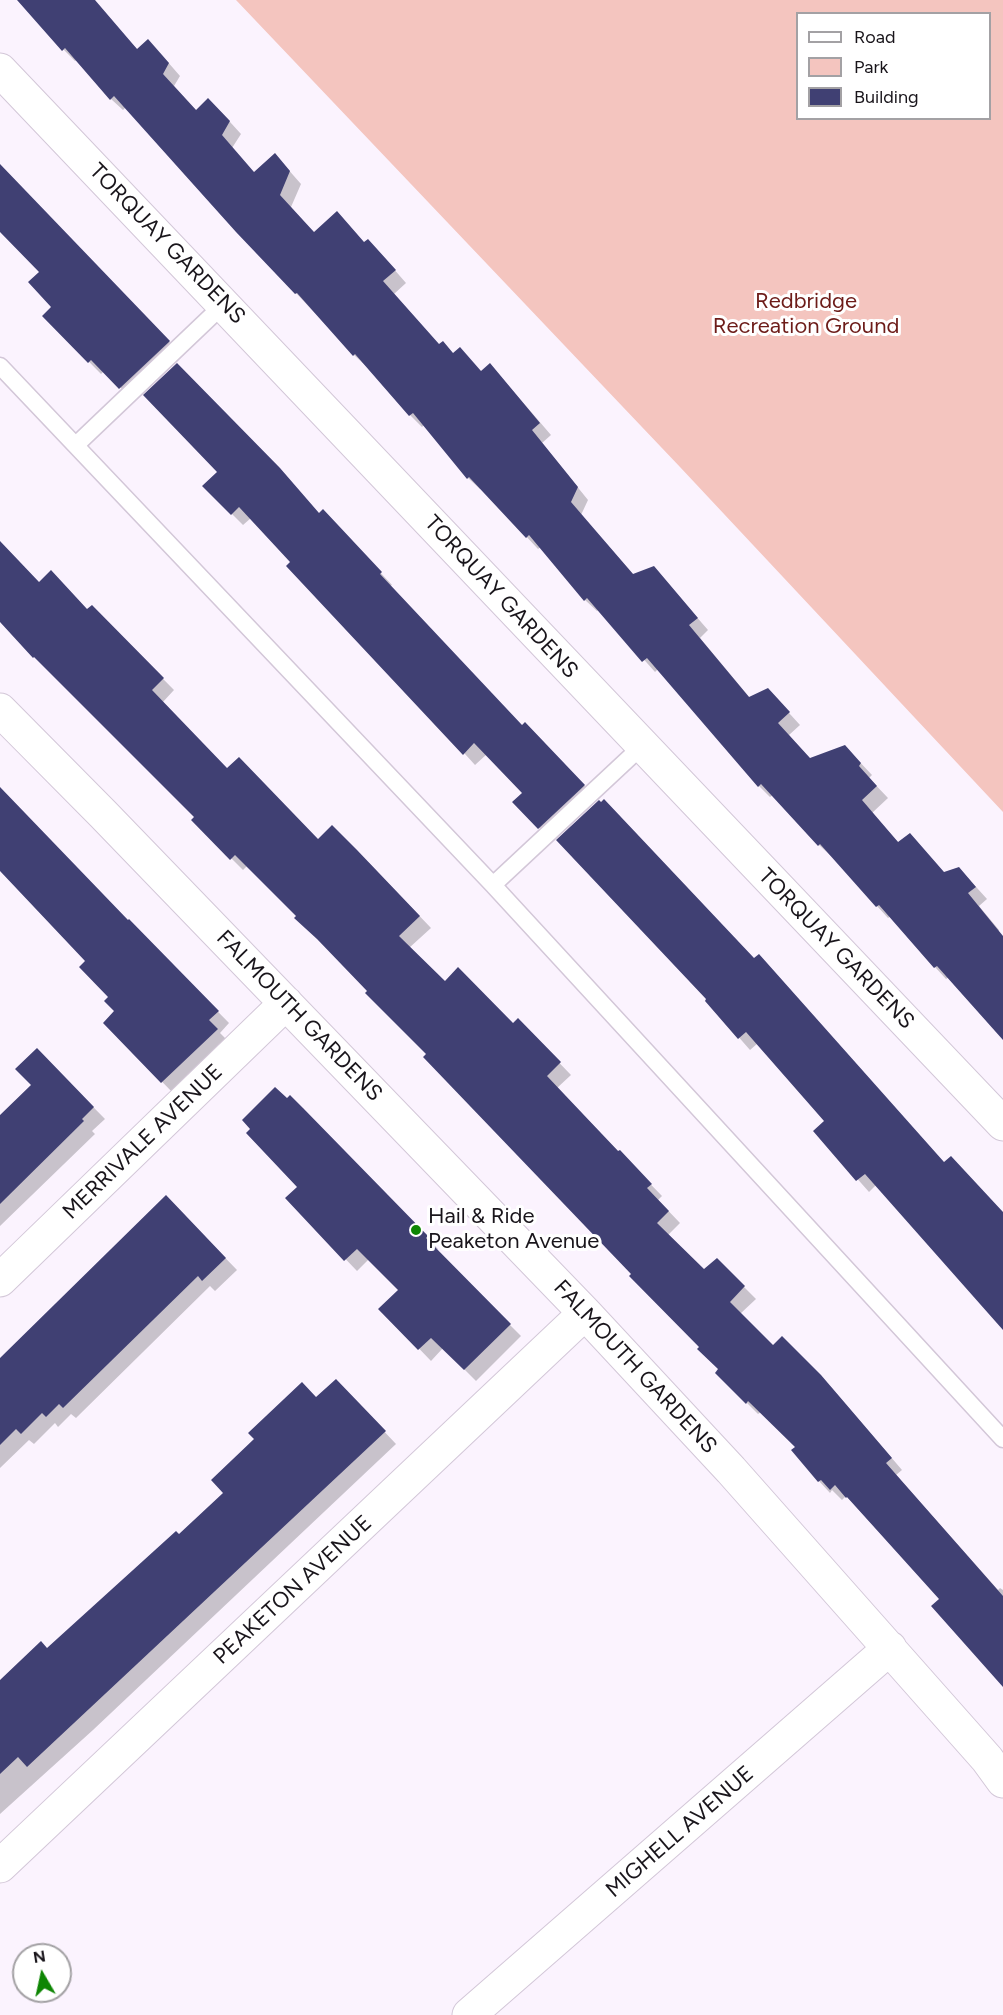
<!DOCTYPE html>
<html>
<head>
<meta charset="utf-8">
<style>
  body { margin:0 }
  #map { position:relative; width:1003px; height:2015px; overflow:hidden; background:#fbf3fe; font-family:Figtree,sans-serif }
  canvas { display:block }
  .legend { position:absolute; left:796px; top:12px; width:195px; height:108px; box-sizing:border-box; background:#fff; border:2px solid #a3a1a4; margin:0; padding:8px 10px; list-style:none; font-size:18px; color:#19151b }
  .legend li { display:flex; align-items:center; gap:12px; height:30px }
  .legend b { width:30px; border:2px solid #a3a1a4 }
  .north { position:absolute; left:12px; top:1943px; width:60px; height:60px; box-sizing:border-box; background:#fff; border:2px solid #a3a1a4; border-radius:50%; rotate:351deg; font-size:16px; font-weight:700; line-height:24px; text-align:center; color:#19151b }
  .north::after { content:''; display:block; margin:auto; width:21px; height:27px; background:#0e8604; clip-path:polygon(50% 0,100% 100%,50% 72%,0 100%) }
</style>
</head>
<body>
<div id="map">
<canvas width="1003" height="2015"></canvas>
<ul class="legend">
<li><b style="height:8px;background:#fff"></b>Road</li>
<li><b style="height:16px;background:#f4c5bf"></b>Park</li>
<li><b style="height:16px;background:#404073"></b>Building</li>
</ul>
<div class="north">N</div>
</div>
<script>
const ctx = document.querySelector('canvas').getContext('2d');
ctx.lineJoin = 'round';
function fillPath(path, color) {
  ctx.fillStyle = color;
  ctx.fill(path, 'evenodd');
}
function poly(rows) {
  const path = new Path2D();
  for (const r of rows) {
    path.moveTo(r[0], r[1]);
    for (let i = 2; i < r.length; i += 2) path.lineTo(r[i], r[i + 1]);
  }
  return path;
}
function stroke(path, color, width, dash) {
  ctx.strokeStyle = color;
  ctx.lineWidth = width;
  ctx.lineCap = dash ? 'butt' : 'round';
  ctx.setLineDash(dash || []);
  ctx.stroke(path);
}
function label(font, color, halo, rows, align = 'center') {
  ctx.font = font + ' Figtree,sans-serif';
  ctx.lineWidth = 6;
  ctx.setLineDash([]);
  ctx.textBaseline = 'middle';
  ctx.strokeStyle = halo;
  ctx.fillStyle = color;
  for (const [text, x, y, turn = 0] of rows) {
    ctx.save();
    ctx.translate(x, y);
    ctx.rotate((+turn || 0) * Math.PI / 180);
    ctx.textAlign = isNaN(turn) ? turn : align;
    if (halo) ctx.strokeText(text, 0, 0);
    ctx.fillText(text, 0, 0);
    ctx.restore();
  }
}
fillPath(poly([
  [236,0,1003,0,1003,812,680,467],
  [798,14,990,14,990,118,798,118]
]), '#f4c5bf');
fillPath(poly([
  [20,0,90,0,138,50,160,53,180,76,174,86,197,111,220,111,241,134,232,148,254,173,286,167,301,184,291,207,314,234,365,243,379,252,406,283,394,294,440,346,482,372,501,377,551,435,542,443,588,500,581,515,634,575,654,568,708,630,700,638,750,698,779,702,800,725,789,735,811,760,856,758,872,775,869,778,888,798,872,813,899,843,945,874,959,868,987,899,979,906,999,930,998,932,1003,937,1003,1036,949,977,946,979,935,967,891,916,888,918,877,906,832,855,831,856,819,845,773,795,770,797,759,786,658,669,655,672,599,609,597,611,585,600,541,547,538,549,481,488,480,489,468,478,424,425,422,427,410,415,367,365,366,366,354,355,296,293,126,107,123,110,111,99,77,60,75,61,64,50],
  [0,167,180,353,132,399,104,371,101,374,44,316,53,307,41,272,0,230],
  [204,486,320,514,334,523,392,585,390,586,522,727,536,735,595,797,550,839,514,802,524,793,487,754,475,765,251,518,243,525],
  [0,546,39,584,88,611,92,607,174,690,162,703,227,770,318,841,369,863,431,928,409,948,445,983,513,1025,518,1020,571,1075,557,1088,662,1196,658,1200,680,1223,668,1235,704,1271,717,1260,756,1299,740,1314,773,1347,832,1388,902,1470,896,1475,998,1590,1000,1588,1003,1590,1003,1684,941,1599,846,1496,842,1500,832,1490,830,1493,819,1481,793,1450,797,1447,761,1412,758,1414,717,1373,720,1369,701,1347,298,916,247,866,243,870,193,820,196,817,0,621],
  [0,789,128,922,129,921,229,1023,220,1033,228,1041,173,1093,105,1023,116,1011,110,997,87,961,0,870],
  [707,1001,944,1164,1003,1213,1003,1328,876,1185,869,1192,815,1131,826,1122,758,1043,750,1050],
  [37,1050,105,1119,92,1131,95,1134,0,1226,0,1117,33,1085],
  [314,1122,438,1249,436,1251,521,1336,476,1381,443,1348,431,1361,381,1309,400,1290,369,1259,357,1271,287,1198,299,1187],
  [166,1197,237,1270,215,1291,210,1286,76,1418,71,1414,58,1427,55,1423,34,1444,29,1440,0,1468,0,1359],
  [347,1392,396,1444,93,1730,0,1814,0,1700,47,1650,179,1536,225,1493,316,1399]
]), '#0003');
fillPath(poly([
  [17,0,95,0,137,49,148,39,169,63,163,74,196,110,208,98,230,121,222,135,254,172,275,153,290,171,280,195,314,232,337,211,364,242,368,239,396,270,383,281,439,344,443,341,453,353,460,347,481,371,490,363,540,423,532,430,578,487,571,502,633,574,654,566,698,618,689,625,749,697,768,688,790,712,778,723,810,758,845,745,861,763,859,766,877,786,862,800,898,842,910,833,944,872,959,867,976,887,968,893,1003,936,1003,1040,937,966,934,968,879,905,876,907,820,844,818,846,761,784,758,787,647,658,642,662,587,598,584,601,529,535,526,538,469,477,467,479,413,413,409,416,355,354,353,356,297,293,295,294,236,232,114,96,110,100,65,48,62,51],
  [0,164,170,341,119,389,91,360,88,363,42,316,51,307,28,282,39,272,0,232],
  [177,363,280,468,319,513,323,509,382,572,380,574,522,725,525,722,585,785,538,829,512,802,522,793,474,743,463,755,286,566,290,562,239,507,231,515,202,486,217,472,143,395],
  [0,541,39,582,51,570,87,609,92,605,164,678,152,690,227,768,239,757,318,839,332,825,357,850,420,916,399,936,445,981,458,967,513,1023,518,1018,561,1062,547,1076,618,1151,620,1150,652,1184,647,1188,669,1211,657,1223,704,1269,717,1258,745,1286,730,1302,773,1345,782,1336,821,1375,892,1458,886,1463,1003,1596,1003,1687,931,1606,939,1599,847,1497,846,1498,835,1485,830,1490,821,1480,818,1482,791,1450,795,1447,748,1401,746,1404,715,1373,718,1369,697,1349,699,1347,629,1276,631,1274,423,1057,426,1054,365,993,367,991,317,939,294,918,296,916,235,855,230,860,191,820,194,817,34,657,33,658,0,622],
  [0,787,128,920,129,919,219,1011,209,1020,218,1029,161,1083,103,1023,114,1011,104,1001,108,997,79,967,85,961,0,871],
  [604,799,754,958,759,954,944,1162,951,1156,1003,1212,1003,1330,865,1174,856,1181,813,1131,824,1121,746,1032,738,1039,705,1001,706,999,556,840,599,800,601,802],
  [37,1048,94,1107,82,1119,84,1121,0,1204,0,1115,31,1085,15,1069],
  [275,1087,287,1098,290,1095,303,1108,428,1236,426,1238,511,1324,464,1370,431,1338,418,1350,378,1309,398,1290,357,1249,344,1261,285,1198,297,1187,246,1133,250,1129,242,1120],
  [166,1195,226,1258,202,1281,198,1276,63,1408,59,1404,46,1417,42,1413,21,1434,16,1429,0,1445,0,1358],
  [336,1379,386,1431,27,1767,18,1757,0,1774,0,1680,41,1641,47,1648,176,1531,179,1534,223,1493,211,1480,254,1439,248,1433,302,1382,316,1397]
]), '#404073');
const service = poly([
  [0,366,493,885,1003,1439],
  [76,445,224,304],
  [493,885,642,746]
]);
const minor = poly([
  [0,70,1003,1124],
  [0,710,103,814,585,1313,731,1470,987,1759,1003,1781],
  [0,1280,286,1003],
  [0,1866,585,1313],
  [469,2015,890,1648]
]);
stroke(service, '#d3c7d8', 19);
stroke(minor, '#d3c7d8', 35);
stroke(service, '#fff', 16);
stroke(minor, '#fff', 33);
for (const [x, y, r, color] of [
  [416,1230,6,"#0e8604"]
]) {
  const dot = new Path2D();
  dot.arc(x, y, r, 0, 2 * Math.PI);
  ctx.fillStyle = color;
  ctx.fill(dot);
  stroke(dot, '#fff', 2);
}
label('22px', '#19151b', '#fff', [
  ["TORQUAY GARDENS",167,244,46],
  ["TORQUAY GARDENS",501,597,47],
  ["TORQUAY GARDENS",836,949,46],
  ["FALMOUTH GARDENS",299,1016,46],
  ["MERRIVALE AVENUE",143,1142,-44],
  ["FALMOUTH GARDENS",635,1367,47],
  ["PEAKETON AVENUE",293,1590,-43],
  ["MIGHELL AVENUE",680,1832,-41]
]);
label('22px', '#6d1c19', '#fff', [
  ["Redbridge",806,302],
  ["Recreation Ground",806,327]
]);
label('22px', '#19151b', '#fff', [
  ["Hail & Ride",428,1217],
  ["Peaketon Avenue",428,1242]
], 'left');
</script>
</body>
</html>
